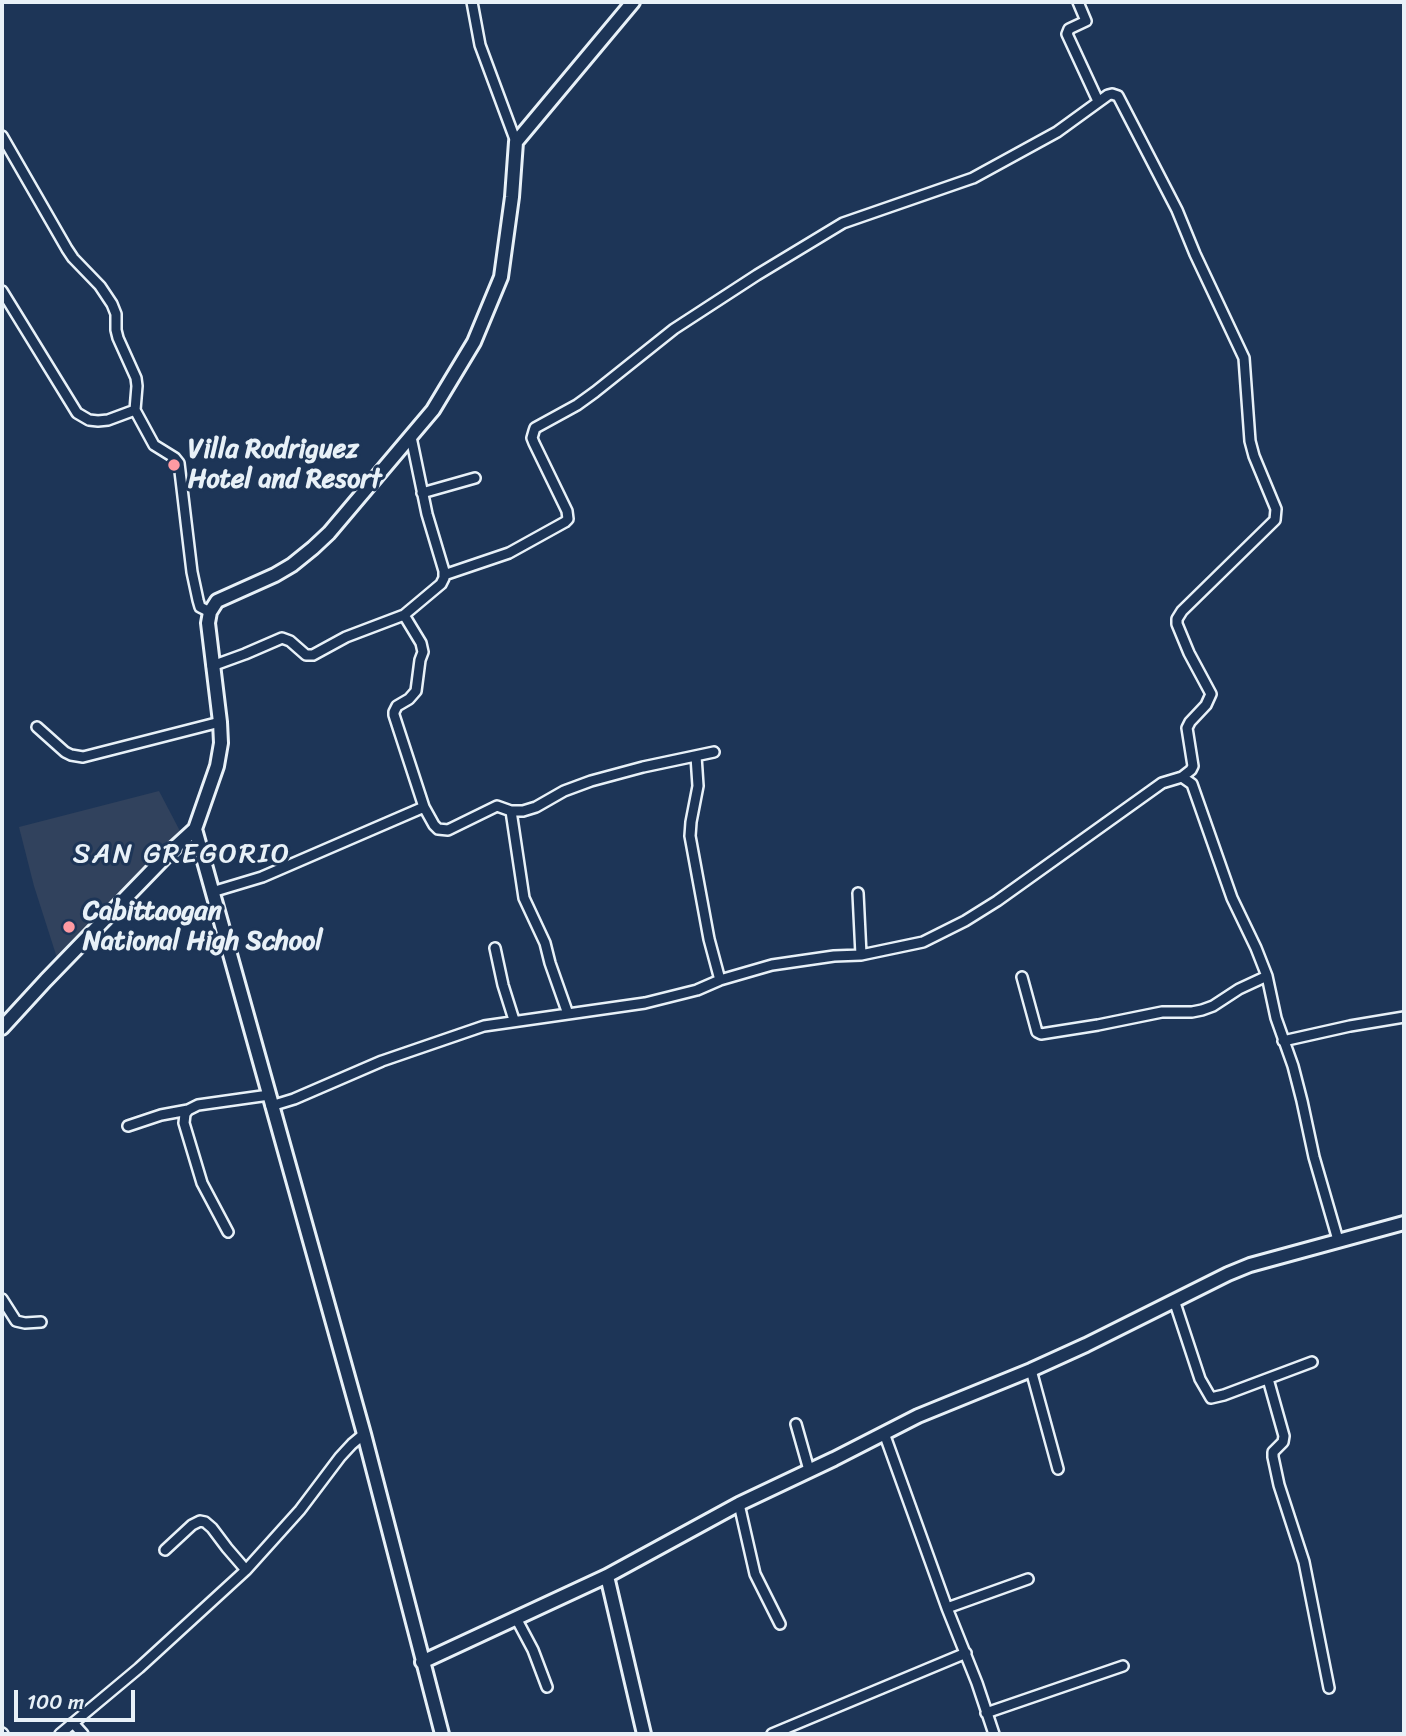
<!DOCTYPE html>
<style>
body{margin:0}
#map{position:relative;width:1406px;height:1736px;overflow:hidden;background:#1d3557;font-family:Sriracha,sans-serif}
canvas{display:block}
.frame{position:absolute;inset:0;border:4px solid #e8f1f8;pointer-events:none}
.scale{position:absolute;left:14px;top:1690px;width:121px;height:32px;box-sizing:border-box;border:4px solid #e8f1f8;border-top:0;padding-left:9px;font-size:21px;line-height:24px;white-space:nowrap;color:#e8f1f8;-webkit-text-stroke:5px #1d3557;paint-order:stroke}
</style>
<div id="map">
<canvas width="1406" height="1736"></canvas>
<div class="frame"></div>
<div class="scale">100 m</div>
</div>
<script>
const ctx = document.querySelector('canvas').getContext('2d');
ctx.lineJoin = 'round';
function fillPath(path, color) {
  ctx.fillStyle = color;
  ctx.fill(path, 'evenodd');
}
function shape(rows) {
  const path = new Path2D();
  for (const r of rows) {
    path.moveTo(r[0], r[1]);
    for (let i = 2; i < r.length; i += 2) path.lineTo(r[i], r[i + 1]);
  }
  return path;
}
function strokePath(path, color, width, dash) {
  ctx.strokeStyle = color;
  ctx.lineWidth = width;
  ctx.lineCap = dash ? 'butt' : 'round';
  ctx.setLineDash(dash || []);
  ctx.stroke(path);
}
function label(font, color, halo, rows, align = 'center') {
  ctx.font = font + ' Sriracha,sans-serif';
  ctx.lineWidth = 6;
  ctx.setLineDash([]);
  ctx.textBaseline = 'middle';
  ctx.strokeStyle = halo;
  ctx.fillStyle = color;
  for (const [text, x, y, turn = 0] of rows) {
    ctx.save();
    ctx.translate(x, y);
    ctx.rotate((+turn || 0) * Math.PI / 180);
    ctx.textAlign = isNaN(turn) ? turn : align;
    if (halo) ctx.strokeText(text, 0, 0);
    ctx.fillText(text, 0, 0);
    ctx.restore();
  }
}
const built = shape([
 [159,791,181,833,58,961,34,886,19,827]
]);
const street = shape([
 [472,2,480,45,516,142],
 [1078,2,1086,21,1069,29,1067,34,1098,101],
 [2,136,67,249,73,258,100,286,112,304,116,314,116,330,118,338,136,378,137,386,135,410],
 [2,291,77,413,89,420,98,421,108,420,135,410,154,445,175,458,179,463,192,572,198,600,200,607,210,612],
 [422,493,475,478],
 [444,575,509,553,565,522,568,519,567,511,534,443,532,438,534,431,535,428,577,405,595,392,674,329,757,275,843,223,973,178,1057,132,1108,95,1112,94,1118,96,1177,210,1195,254,1244,358,1250,441,1254,456,1276,509,1275,520,1182,611,1177,619,1177,624,1189,653,1211,694,1206,705,1190,722,1187,728,1193,766,1191,770,1182,777,1192,784,1232,898,1256,948,1267,976,1276,1018,1293,1066,1302,1101,1314,1157,1338,1240],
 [212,666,245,654,282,638,290,641,306,655,313,655,346,637,404,615,441,584,444,578,444,571,427,514,411,437],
 [37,727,65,752,71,755,83,757,220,722],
 [696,756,698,786,691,822,690,836,709,939,720,980],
 [424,807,434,825,438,829,448,830,497,806,511,811,523,811,536,807,564,791,591,781,643,767,714,752],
 [511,811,524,898,545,943,550,963,568,1014],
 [212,892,262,877,424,807,394,715,394,712,397,706,409,699,416,691,420,660,423,652,421,643,404,615],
 [858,893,861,955],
 [495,948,503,985,514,1020],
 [1022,977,1037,1032,1041,1034,1098,1025,1162,1012,1192,1012,1202,1010,1213,1006,1239,989,1267,976],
 [1283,1041,1350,1026,1404,1017],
 [271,1106,294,1099,382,1061,484,1026,645,1003,697,990,720,980,772,965,834,956,861,955,923,942,965,921,997,901,1162,783,1182,777],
 [128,1126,161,1115,188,1110],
 [228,1232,202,1183,184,1123,185,1114,188,1110,198,1105,269,1095],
 [2,1299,16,1321,25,1323,41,1322],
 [1174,1300,1200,1379,1211,1398,1224,1395,1312,1362],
 [1031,1370,1058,1469],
 [1268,1379,1284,1436,1283,1442,1273,1452,1273,1457,1279,1485,1304,1562,1329,1688],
 [796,1424,809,1470],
 [884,1433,947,1608,977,1683,994,1734],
 [739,1504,755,1574,780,1624],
 [165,1550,192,1525,200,1521,205,1522,212,1528,227,1548,246,1570],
 [947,1608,1028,1579],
 [516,1618,533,1650,547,1687],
 [986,1713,1123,1666],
 [73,1723,83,1734],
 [2,1733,3,1734],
 [60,1734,139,1668,246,1570,300,1510,340,1457,352,1444,364,1434],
 [772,1734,966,1653]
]);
const secondary = shape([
 [195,829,364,1434,442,1734],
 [2,1028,46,980,171,851,195,829,217,766,221,743,220,722,208,623,210,612,217,601,275,575,292,565,313,548,329,533,433,410,474,342,501,277,512,197,516,142,633,2],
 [607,1576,644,1734],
 [422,1662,607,1576,739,1504,834,1459,918,1416,1031,1370,1086,1345,1228,1274,1250,1265,1404,1223]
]);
const markers = [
 [174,465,7,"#ff9aa2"],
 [69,927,7,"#ff9aa2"]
];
const poiNames = [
 ["Villa Rodriguez",188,450],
 ["Hotel and Resort",188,480],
 ["Cabittaogan",83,912],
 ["National High School",83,942]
];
const neighbourhoodNames = [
 ["SAN GREGORIO",182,855]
];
fillPath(built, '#31425d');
strokePath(street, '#e8f1f8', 14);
strokePath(secondary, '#e8f1f8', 18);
strokePath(street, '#1d3557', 9);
strokePath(secondary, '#1d3557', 12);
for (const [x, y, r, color] of markers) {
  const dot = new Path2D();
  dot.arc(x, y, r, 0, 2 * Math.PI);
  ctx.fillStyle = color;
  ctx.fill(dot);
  strokePath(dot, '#1d3557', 2.5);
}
label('bold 26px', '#e8f1f8', '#1d3557', poiNames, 'left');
ctx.letterSpacing = '2px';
label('28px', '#e8f1f8', '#1d3557', neighbourhoodNames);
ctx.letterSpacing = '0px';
</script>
